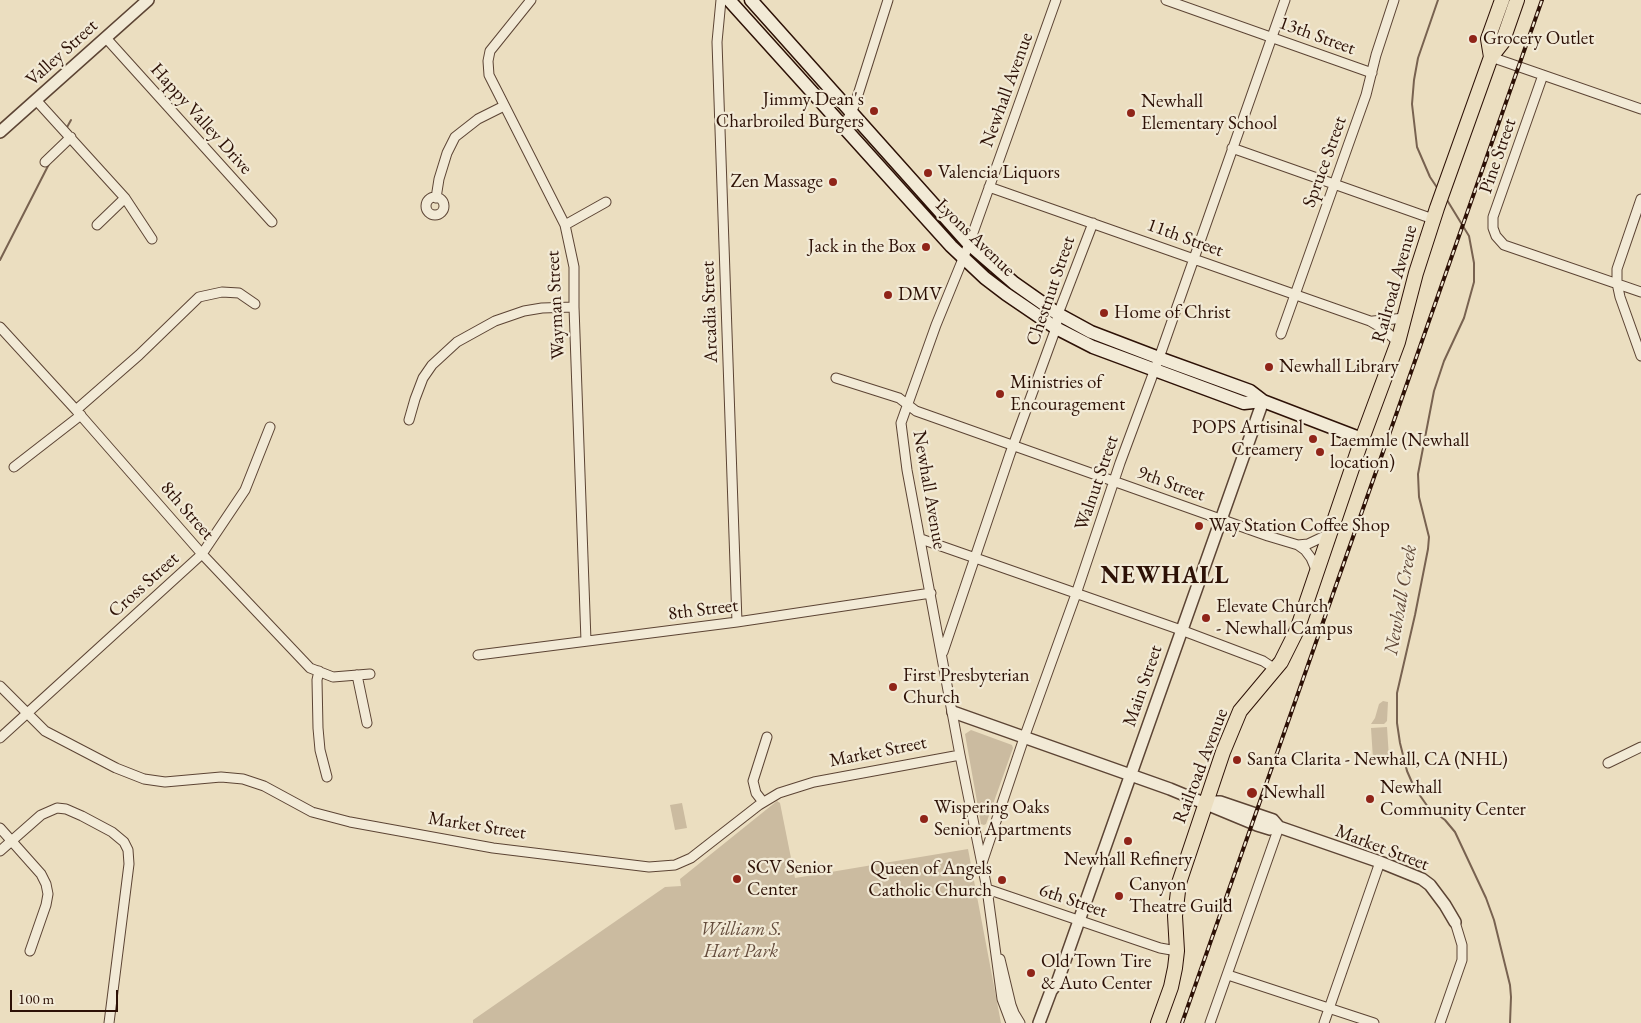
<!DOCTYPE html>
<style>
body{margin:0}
#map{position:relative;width:1641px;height:1023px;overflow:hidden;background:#ebdec0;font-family:"EB Garamond",serif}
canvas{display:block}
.scale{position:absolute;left:10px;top:990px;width:108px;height:22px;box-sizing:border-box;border:2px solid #2d1106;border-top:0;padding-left:6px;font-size:15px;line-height:18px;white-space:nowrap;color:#2d1106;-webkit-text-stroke:4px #f2ead6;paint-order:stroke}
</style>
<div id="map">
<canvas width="1641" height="1023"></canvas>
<div class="scale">100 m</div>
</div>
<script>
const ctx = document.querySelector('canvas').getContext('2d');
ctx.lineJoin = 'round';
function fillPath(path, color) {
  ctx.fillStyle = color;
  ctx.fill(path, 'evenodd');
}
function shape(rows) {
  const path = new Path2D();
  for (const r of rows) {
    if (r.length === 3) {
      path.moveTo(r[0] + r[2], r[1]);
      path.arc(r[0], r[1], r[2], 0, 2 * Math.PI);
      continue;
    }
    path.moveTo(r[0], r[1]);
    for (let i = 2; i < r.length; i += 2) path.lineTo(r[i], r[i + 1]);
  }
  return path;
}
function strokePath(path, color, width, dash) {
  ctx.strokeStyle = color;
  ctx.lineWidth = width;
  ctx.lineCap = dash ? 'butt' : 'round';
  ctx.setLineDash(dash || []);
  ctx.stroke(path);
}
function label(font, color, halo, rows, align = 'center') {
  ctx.font = font + ' "EB Garamond",serif';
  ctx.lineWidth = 4.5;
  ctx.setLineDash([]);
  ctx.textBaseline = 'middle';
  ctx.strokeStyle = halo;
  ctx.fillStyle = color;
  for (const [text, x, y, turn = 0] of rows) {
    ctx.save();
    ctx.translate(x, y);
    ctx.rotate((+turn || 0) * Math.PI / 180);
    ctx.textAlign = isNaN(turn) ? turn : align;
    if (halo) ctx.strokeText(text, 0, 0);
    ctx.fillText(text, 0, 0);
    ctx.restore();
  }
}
const green = shape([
 [1383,701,1388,702,1387,721,1384,724,1371,724,1375,718,1379,704],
 [1387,727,1389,758,1373,759,1371,728],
 [971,730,1012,745,1013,748,986,824,984,825,981,824,965,734],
 [777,801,780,803,795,878,968,849,1001,1023,473,1023,473,1020,665,887,681,886,680,879],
 [682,803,687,828,675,830,670,805]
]);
const stream = shape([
 [66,129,71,120],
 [1438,189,1430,177,1417,147,1412,104,1414,80,1418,58,1438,0],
 [1447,200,1469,236,1474,263,1474,282,1464,318,1444,361,1434,391,1418,474,1419,497,1429,537,1428,549,1415,615,1397,693,1397,723,1400,743,1407,771,1414,787,1428,807,1445,820,1455,832,1486,898,1494,920,1510,985,1511,997,1510,1023],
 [0,260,49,164]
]);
const minor = shape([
 [531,0,490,51,488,61,489,75,565,225,574,267,574,307,586,641],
 [721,0,717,42,737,622],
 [1166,0,1372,73],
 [106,38,272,222],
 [1491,57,1641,109],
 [1543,75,1493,217,1493,228,1496,236,1504,245,1641,292],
 [36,100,125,198,152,239],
 [844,127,855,104,888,0],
 [1232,148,1433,219],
 [45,162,71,137],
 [989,187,1370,321,1382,328,1398,342],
 [435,206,9],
 [436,198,439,179,447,153,455,137,478,119,504,106],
 [1641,199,1617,269,1617,283,1620,297,1641,356],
 [97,225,125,198],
 [565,225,606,202],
 [1373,321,1405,318],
 [0,327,76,410,202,554,310,668,333,677,370,674],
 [1281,334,1366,95,1376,55,1394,0],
 [836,378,899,398,916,411,1268,536,1298,545,1305,550,1311,558,1317,572],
 [76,410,139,355,199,297,222,292,239,293,255,304],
 [409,420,415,399,423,378,432,365,457,342,495,321,524,311,542,308,574,307],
 [14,467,81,415],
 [921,539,1181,630,1263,661,1275,669],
 [1298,545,1308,544,1329,534],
 [943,652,1010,454,1056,328,1058,314,1093,223],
 [478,655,737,622,931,593],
 [319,671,317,680,318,728,320,750,327,777],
 [357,675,367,723],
 [0,686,45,731,116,768,144,779,165,782,221,777,243,779,264,786,312,812,350,822,493,848,649,867,675,865,691,858,759,805,779,793,814,782,960,755],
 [0,738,202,554,245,490,270,427],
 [1608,763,1641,747],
 [763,802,756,793,753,781,767,737],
 [0,828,41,874,46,884,48,894,46,905,30,951],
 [0,851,41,815,57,808,66,809,82,816,112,832,124,842,128,850,129,864,109,1023],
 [982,863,1024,738,1076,594,1120,463,1159,358,1285,0],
 [987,889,1160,948,1177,951],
 [1000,959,1011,1005,1014,1013,1020,1023],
 [1228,975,1374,1023],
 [1011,1023,1002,999,987,889,960,755,907,470,901,423,936,325,969,244,1056,0],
 [1210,1023,1279,827],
 [1324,1023,1380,862],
 [1440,1023,1462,960,1462,945,1455,922]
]);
const tertiary = shape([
 [0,132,148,0],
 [953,712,1170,789,1257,825,1270,829,1279,827],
 [1214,802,1220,802,1273,820,1279,827,1380,862,1422,879,1430,885,1445,905,1455,922],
 [1039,1023,1051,991,1057,983,1075,932,1263,401]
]);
const secondary = shape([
 [729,0,951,246,985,278,1006,294,1056,328,1093,347,1244,403,1263,401],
 [751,0,969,244,1014,283,1058,314,1091,332,1159,358,1250,391,1263,401,1362,439]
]);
const primary = shape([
 [1491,57,1488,39,1502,0],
 [1158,1023,1171,987,1175,968,1177,951,1175,916,1179,883,1223,752,1240,711,1281,662,1297,630,1362,439,1398,342,1416,273,1437,208,1491,57,1502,43,1517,0]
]);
const rail = shape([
 [1182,1023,1542,0]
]);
const markers = [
 [1473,39,5,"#8f2418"],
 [874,111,5,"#8f2418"],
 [1131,113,5,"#8f2418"],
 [928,173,5,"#8f2418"],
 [833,182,5,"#8f2418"],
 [926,247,5,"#8f2418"],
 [888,295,5,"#8f2418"],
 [1104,313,5,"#8f2418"],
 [1269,367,5,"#8f2418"],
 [1000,394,5,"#8f2418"],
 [1313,439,5,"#8f2418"],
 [1320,452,5,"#8f2418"],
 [1199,526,5,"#8f2418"],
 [1206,618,5,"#8f2418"],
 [893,687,5,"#8f2418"],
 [1237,760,5,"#8f2418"],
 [1252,793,6,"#8f2418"],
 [1370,799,5,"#8f2418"],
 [924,819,5,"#8f2418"],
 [1128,841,5,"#8f2418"],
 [737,879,5,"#8f2418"],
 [1002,880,5,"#8f2418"],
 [1119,896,5,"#8f2418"],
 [1031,973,5,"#8f2418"]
];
const streetNames = [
 ["13th Street",1317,36,20],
 ["Valley Street",62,53,-42],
 ["Newhall Avenue",1007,90,-70],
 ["Happy Valley Drive",201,119,48],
 ["Pine Street",1498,156,-71],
 ["Spruce Street",1325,162,-70],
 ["Lyons Avenue",975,238,44],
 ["11th Street",1185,238,20],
 ["Railroad Avenue",1395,284,-74],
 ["Chestnut Street",1051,291,-71],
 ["Wayman Street",556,305,-93],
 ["Arcadia Street",710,312,-92],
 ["Walnut Street",1097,483,-71],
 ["9th Street",1171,484,20],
 ["Newhall Avenue",929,490,80],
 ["8th Street",187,511,49],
 ["Cross Street",144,585,-42],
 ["8th Street",703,610,-7],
 ["Main Street",1143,686,-71],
 ["Market Street",878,752,-11],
 ["Railroad Avenue",1201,766,-69],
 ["Market Street",477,826,9],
 ["Market Street",1382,848,21],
 ["6th Street",1073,901,19]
];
const poiNames = [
 ["Grocery Outlet",1483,39],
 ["Jimmy Dean's",864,100,"right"],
 ["Charbroiled Burgers",864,122,"right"],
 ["Newhall",1141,102],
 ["Elementary School",1141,124],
 ["Valencia Liquors",938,173],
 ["Zen Massage",823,182,"right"],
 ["Jack in the Box",916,247,"right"],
 ["DMV",898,295],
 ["Home of Christ",1114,313],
 ["Newhall Library",1279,367],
 ["Ministries of",1010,383],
 ["Encouragement",1010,405],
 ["POPS Artisinal",1303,428,"right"],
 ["Creamery",1303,450,"right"],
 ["Laemmle (Newhall",1330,441],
 ["location)",1330,463],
 ["Way Station Coffee Shop",1209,526],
 ["Elevate Church",1216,607],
 ["- Newhall Campus",1216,629],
 ["First Presbyterian",903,676],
 ["Church",903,698],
 ["Santa Clarita - Newhall, CA (NHL)",1247,760],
 ["Newhall",1380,788],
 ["Community Center",1380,810],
 ["Newhall",1263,793],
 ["Wispering Oaks",934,808],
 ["Senior Apartments",934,830],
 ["Newhall Refinery",1128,860,"center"],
 ["SCV Senior",747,868],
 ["Center",747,890],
 ["Queen of Angels",992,869,"right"],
 ["Catholic Church",992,891,"right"],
 ["Canyon",1129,885],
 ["Theatre Guild",1129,907],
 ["Old Town Tire",1041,962],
 ["& Auto Center",1041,984]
];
const parkNames = [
 ["William S.",741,930],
 ["Hart Park",741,952]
];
const waterNames = [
 ["Newhall Creek",1401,600,-80]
];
const districtNames = [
 ["NEWHALL",1165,576]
];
fillPath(green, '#cbbba0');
strokePath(stream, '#786250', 2);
strokePath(minor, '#5c4434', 11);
strokePath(tertiary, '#5c4434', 14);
strokePath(secondary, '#2d1106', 15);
strokePath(primary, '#2d1106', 16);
strokePath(minor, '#f2ead6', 9);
strokePath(tertiary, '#f2ead6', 11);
strokePath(secondary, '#f2ead6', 12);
strokePath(primary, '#ebdec0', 14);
strokePath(rail, '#2d1106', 4);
strokePath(rail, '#f2ead6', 2, [5.5]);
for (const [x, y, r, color] of markers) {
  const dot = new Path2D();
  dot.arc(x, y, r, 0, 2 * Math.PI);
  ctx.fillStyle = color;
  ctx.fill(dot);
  strokePath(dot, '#f2ead6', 2);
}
label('19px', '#2d1106', '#f2ead6', streetNames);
label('19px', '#2d1106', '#f2ead6', poiNames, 'left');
label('italic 19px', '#644c3c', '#f2ead6', parkNames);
label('italic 20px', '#5f4737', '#f2ead6', waterNames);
ctx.letterSpacing = '1px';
label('bold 24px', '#2d1106', '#f2ead6', districtNames);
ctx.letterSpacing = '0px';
</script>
